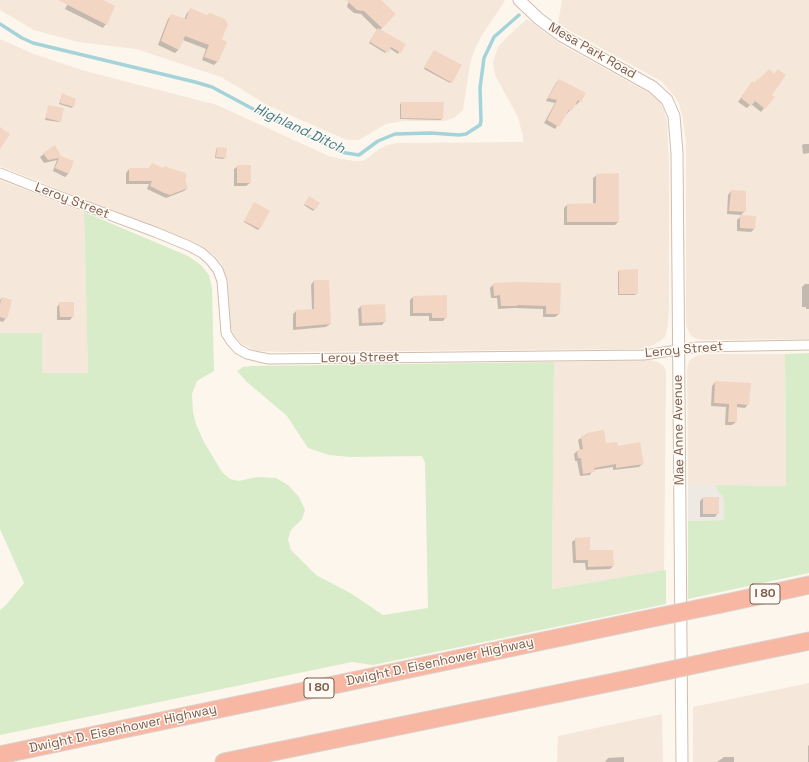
<!DOCTYPE html>
<style>
body{margin:0}
canvas{display:block;background:#fdf6ec}
</style>
<canvas width="809" height="762"></canvas>
<script>
const ctx = document.querySelector('canvas').getContext('2d');
ctx.lineJoin = 'round';
function fillPath(path, color) {
  ctx.fillStyle = color;
  ctx.fill(path, 'evenodd');
}
function shape(rows) {
  const path = new Path2D();
  for (const r of rows) {
    path.moveTo(r[0], r[1]);
    for (let i = 2; i < r.length; i += 2) path.lineTo(r[i], r[i + 1]);
  }
  return path;
}
function strokePath(path, color, width, dash) {
  ctx.strokeStyle = color;
  ctx.lineWidth = width;
  ctx.lineCap = dash ? 'butt' : 'round';
  ctx.setLineDash(dash || []);
  ctx.stroke(path);
}
function label(font, color, halo, rows, align = 'center') {
  ctx.font = font + ' "Space Grotesk",sans-serif';
  ctx.lineWidth = 3;
  ctx.setLineDash([]);
  ctx.textBaseline = 'middle';
  ctx.strokeStyle = halo;
  ctx.fillStyle = color;
  for (const [text, x, y, turn = 0] of rows) {
    ctx.save();
    ctx.translate(x, y);
    ctx.rotate((+turn || 0) * Math.PI / 180);
    ctx.textAlign = isNaN(turn) ? turn : align;
    if (halo) ctx.strokeText(text, 0, 0);
    ctx.fillText(text, 0, 0);
    ctx.restore();
  }
}
const residential = shape([
 [0,0,504,0,505,1,482,35,474,51,470,64,463,110,454,118,444,121,404,121,386,124,359,140,347,140,269,106,221,77,136,49,78,42,34,30,0,10],
 [562,0,809,0,809,339,705,340,697,339,691,336,687,328,686,321,686,144,683,119,679,104,675,97,661,81,572,32,558,23],
 [527,19,562,45,651,94,659,100,664,110,667,122,669,162,669,307,668,325,665,337,659,342,651,346,640,349,508,350,281,352,257,351,244,345,237,340,232,331,230,325,228,282,221,263,214,255,194,242,156,227,67,193,0,166,0,39,34,54,85,71,217,105,331,157,354,161,362,161,369,157,379,149,388,145,396,143,523,142,523,137,518,117,495,75,493,62,498,47,507,37],
 [0,180,84,212,88,373,42,373,41,333,0,333],
 [706,354,785,354,786,486,688,485,687,367,690,360,696,356],
 [650,360,658,362,664,366,666,372,664,571,552,589,554,362],
 [809,683,809,762,693,762,693,707],
 [662,714,663,762,557,762,558,736]
]);
const industrial = shape([
 [688,485,716,485,717,491,720,493,724,499,724,520,688,521]
]);
const green = shape([
 [84,212,188,256,201,265,209,275,212,288,214,371,197,381,192,394,193,412,196,424,204,442,222,472,230,479,239,481,257,477,276,478,288,485,299,497,305,510,302,519,291,530,288,539,291,550,316,575,352,594,383,615,428,608,425,462,422,456,350,457,329,455,308,448,287,416,247,382,237,371,243,367,252,366,554,362,552,589,666,570,666,604,373,665,352,662,0,735,0,610,6,605,24,583,0,529,0,333,42,333,42,373,88,373],
 [809,353,809,573,688,599,688,521,724,520,724,499,720,493,717,491,716,485,786,486,785,354]
]);
const shadow = shape([
 [70,0,102,0,106,24,103,28,65,9],
 [349,0,380,0,395,14,380,30,404,45,398,54,389,48,385,53,369,43,377,30,361,14,354,13,347,7],
 [190,10,221,40,217,62,214,65,202,60,206,49,183,40,178,50,175,53,158,45,168,19,172,15,184,20,187,13],
 [433,53,451,82,450,83,424,69],
 [559,80,584,94,580,101,576,105,575,104,567,114,566,113,555,129,544,123,555,103,546,101,556,83],
 [752,82,773,97,761,112,751,104,747,108,738,102],
 [62,95,73,106,72,108,59,104],
 [401,103,442,118,441,120,400,119,400,104],
 [49,106,60,121,59,122,45,120],
 [804,144,809,144,809,153,803,154,802,145],
 [54,146,60,157,73,162,68,174,65,177,53,171,57,160,44,163,40,157],
 [217,148,225,158,223,159,215,158,216,150],
 [152,165,184,180,187,188,184,191,166,198,147,189,149,184,126,184,126,173,129,169,148,169],
 [238,166,250,183,246,186,234,186,234,169],
 [597,175,618,222,615,225,564,225,564,208,567,205,593,204,593,178],
 [731,191,745,211,741,215,727,214,728,195],
 [308,199,318,203,313,211,304,205],
 [253,205,260,228,258,230,244,222],
 [741,216,754,229,751,232,737,231,737,220],
 [619,270,637,293,635,295,618,295,618,272],
 [314,281,330,324,326,327,293,330,293,314,296,311,312,310,311,285],
 [517,283,559,314,555,317,543,317,543,309,514,308,498,309,497,298,491,298,490,288,494,284],
 [805,284,809,284,809,309,806,309,806,307,802,307,802,287],
 [413,297,446,317,443,321,429,321,429,316,410,316,410,300],
 [2,298,6,318,3,322,0,321,0,300],
 [60,303,73,316,70,320,57,320,57,307],
 [361,306,385,321,382,325,359,326,358,309],
 [715,382,748,404,745,408,736,407,736,422,732,425,725,425,726,407,711,406,712,386],
 [587,434,606,444,617,447,643,463,639,467,613,470,613,467,593,470,590,475,580,476,577,461,575,461,574,454,577,451,580,450,578,440],
 [703,498,718,513,715,517,700,517,700,501],
 [576,539,590,551,613,566,610,569,586,570,585,563,573,563,572,542],
 [809,745,809,762,808,762,808,746],
 [624,757,624,762,605,762,608,758],
 [724,757,734,757,734,762,717,762]
]);
const stream = shape([
 [0,24,22,38,33,43,195,82,212,87,268,117,338,150,346,153,359,155,378,141,395,134,431,133,459,135,466,134,480,125,481,121,480,88,484,58,494,37,519,15]
]);
const building = shape([
 [58,0,103,0,115,6,107,25],
 [346,0,381,0,396,14,382,28,364,11,357,10],
 [190,8,207,15,210,13,225,19,228,24,222,39,227,42,218,62,204,57,209,45,185,36,179,50,161,41,171,14,186,19],
 [378,28,406,44,401,53,391,47,388,53,370,42],
 [434,50,462,65,452,83,424,67],
 [769,69,774,74,778,69,786,75,772,95,775,97,765,109,755,101,751,106,741,98,752,81,754,83,758,78,759,79],
 [559,79,586,93,581,102,578,100,572,111,569,110,559,127,547,120,557,100,548,98],
 [62,93,76,99,74,107,60,103],
 [401,102,444,102,443,119,401,118],
 [48,105,64,108,61,122,46,118],
 [0,127,10,134,0,149],
 [55,145,61,156,74,161,69,174,55,168,59,158,48,160,43,153],
 [217,147,227,148,226,158,216,157],
 [152,163,163,168,164,166,185,173,187,176,185,180,188,188,170,195,164,193,150,186,152,181,129,181,129,168,149,168],
 [237,165,251,165,251,183,237,183],
 [619,173,619,222,567,222,567,204,596,203,596,174],
 [731,190,746,191,746,212,729,211],
 [309,196,320,203,315,210,304,204],
 [254,202,270,211,260,229,244,221],
 [740,215,756,216,755,229,740,228],
 [638,269,638,294,619,294,619,270],
 [314,280,329,280,331,324,296,327,296,310,314,309],
 [517,282,561,283,560,314,546,314,546,306,517,305,517,306,501,306,500,295,494,296,493,283],
 [447,295,447,318,432,318,432,313,413,313,413,296],
 [2,297,12,300,7,319,0,317,0,304],
 [59,302,74,302,74,317,60,317],
 [385,304,386,322,362,323,361,305],
 [715,381,751,383,749,405,737,404,737,422,728,422,729,404,714,403],
 [604,430,606,443,617,442,618,446,640,442,644,464,616,468,616,464,594,468,595,472,583,474,581,458,578,458,577,450,583,449,581,436,587,435,587,433],
 [703,497,719,497,719,514,703,514],
 [590,537,590,550,613,550,614,566,588,567,588,560,576,560,575,538]
]);
const minor = shape([
 [0,173,48,192,155,232,189,246,202,253,211,261,218,270,222,281,226,333,231,341,238,349,247,354,259,357,269,359,644,355,698,347,809,345]
]);
const tertiary = shape([
 [519,0,539,19,562,36,653,87,667,100,674,116,677,153,682,762]
]);
const motorway = shape([
 [721,604,809,585],
 [722,659,809,641],
 [0,755,638,621],
 [224,762,638,677]
]);
const motorwayBridge = shape([
 [638,621,721,604],
 [638,677,722,659]
]);
const shields = [
 [765,594,30],
 [319,688,30]
];
const shieldNames = [
 ["I 80",765,594],
 ["I 80",319,688]
];
const streetNames = [
 ["Mesa Park Road",592,51,30],
 ["Leroy Street",72,201,21],
 ["Leroy Street",684,350,-5],
 ["Leroy Street",360,358,-1],
 ["Mae Anne Avenue",679,430,-91],
 ["Dwight D. Eisenhower Highway",440,662,-12],
 ["Dwight D. Eisenhower Highway",123,729,-12]
];
const waterNames = [
 ["Highland Ditch",299,129,25]
];
fillPath(residential, '#f5e8da');
fillPath(industrial, '#efe9e4');
fillPath(green, '#d8ecc9');
fillPath(shadow, '#0003');
strokePath(stream, '#a5d3da', 3.5);
fillPath(building, '#f3d5c3');
strokePath(minor, '#d1beb0', 11);
strokePath(tertiary, '#d1beb0', 13);
strokePath(motorway, '#dad1cd', 19);
strokePath(minor, '#fff', 9);
strokePath(tertiary, '#fff', 11);
strokePath(motorway, '#f7b7a3', 17);
strokePath(motorwayBridge, '#dad1cd', 19, []);
strokePath(motorwayBridge, '#f7b7a3', 17);
for (const [x, y, w] of shields) {
  const box = new Path2D();
  box.roundRect(x - w / 2, y - 10, w, 20, 3);
  ctx.fillStyle = '#fffaf3';
  ctx.fill(box);
  strokePath(box, '#7a5c4d', 1);
}
label('bold 12px', '#7a5c4d', null, shieldNames);
label('13px', '#7a5c4d', '#fffaf3', streetNames);
label('italic 14px', '#437c86', '#fffaf3', waterNames);
</script>
